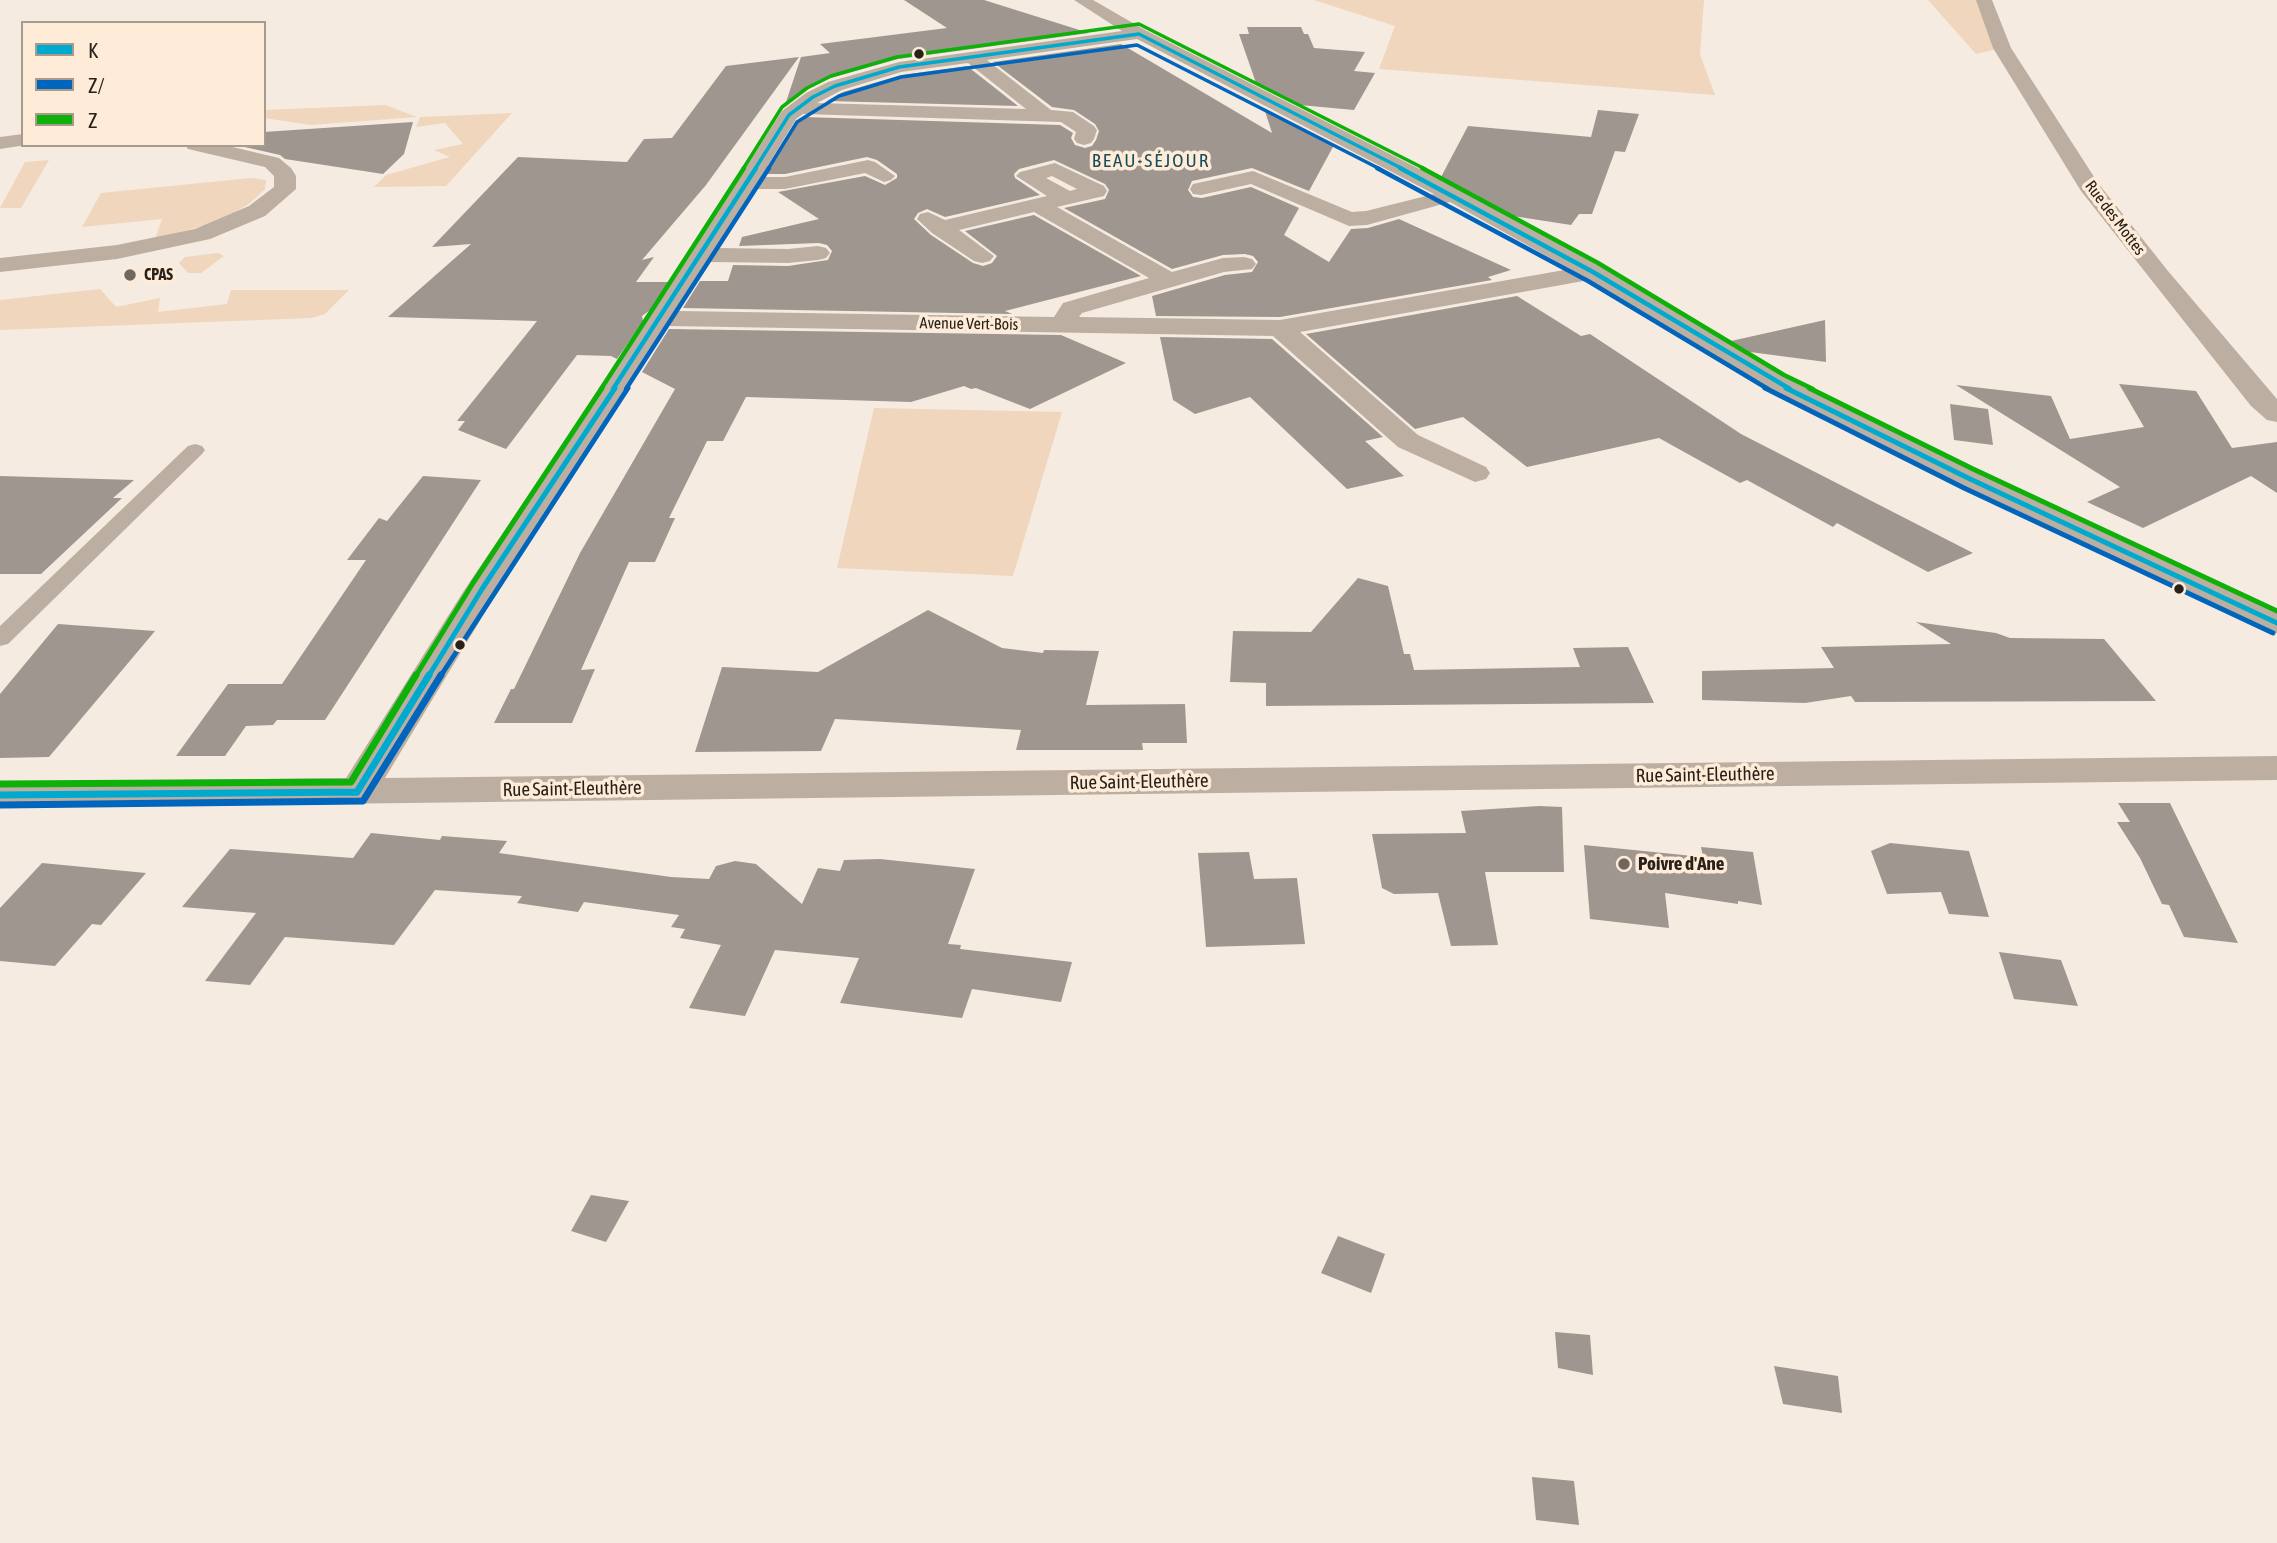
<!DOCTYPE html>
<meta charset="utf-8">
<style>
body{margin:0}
#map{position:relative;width:2277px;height:1543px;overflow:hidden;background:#f6ebe0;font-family:"Asap Condensed",sans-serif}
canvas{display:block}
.legend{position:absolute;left:21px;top:21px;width:245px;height:126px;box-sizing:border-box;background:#feebd8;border:2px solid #a89a8c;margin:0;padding:9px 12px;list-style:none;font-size:21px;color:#28211a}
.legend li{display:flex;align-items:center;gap:14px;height:35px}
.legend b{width:35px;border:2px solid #a89a8c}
</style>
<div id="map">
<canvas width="2277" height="1543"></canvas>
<ul class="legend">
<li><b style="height:9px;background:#00a9ce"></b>K</li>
<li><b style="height:9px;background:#0065bd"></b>Z/</li>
<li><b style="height:9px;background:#0eb109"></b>Z</li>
</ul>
</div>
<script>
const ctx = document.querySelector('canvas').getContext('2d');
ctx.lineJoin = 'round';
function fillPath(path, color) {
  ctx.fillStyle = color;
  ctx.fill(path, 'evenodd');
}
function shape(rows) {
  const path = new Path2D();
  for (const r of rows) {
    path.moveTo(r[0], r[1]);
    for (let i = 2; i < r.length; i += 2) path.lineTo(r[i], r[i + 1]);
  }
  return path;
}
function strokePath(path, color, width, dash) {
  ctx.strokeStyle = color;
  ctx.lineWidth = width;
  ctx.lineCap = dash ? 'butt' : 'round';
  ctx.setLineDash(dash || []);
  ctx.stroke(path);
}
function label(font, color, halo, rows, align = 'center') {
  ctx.font = font + ' "Asap Condensed",sans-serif';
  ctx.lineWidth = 7;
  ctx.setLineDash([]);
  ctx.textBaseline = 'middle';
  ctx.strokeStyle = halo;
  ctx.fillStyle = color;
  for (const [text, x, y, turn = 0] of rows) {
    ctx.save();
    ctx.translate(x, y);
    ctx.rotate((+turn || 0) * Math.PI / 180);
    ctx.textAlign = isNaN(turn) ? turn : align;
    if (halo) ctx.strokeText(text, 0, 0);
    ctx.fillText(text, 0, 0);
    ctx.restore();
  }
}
const green = shape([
 [1314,0,1704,0,1700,54,1715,95,1379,69,1395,26],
 [1928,0,1982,0,2002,48,1976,54],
 [385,105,417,117,311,125,264,118,264,110],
 [512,113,446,186,374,187,386,175,450,157,434,150,463,144,445,123,416,127,420,117],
 [49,160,21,208,0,208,25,162],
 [251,178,266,180,265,189,250,203,221,221,155,239,162,219,82,227,101,193],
 [218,253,224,256,201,273,188,273,179,263,185,257],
 [100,289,116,307,160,298,158,312,227,304,231,290,349,290,325,314,311,318,0,330,0,300],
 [874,408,1062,412,1013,576,837,568]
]);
const building = shape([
 [904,0,984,0,1089,33,898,59,827,79,804,91,785,105,801,57,830,53,820,44,947,28],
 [1247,27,1301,27,1304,34,1308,34,1314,48,1365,52,1354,71,1375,73,1354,110,1300,105,1256,83,1239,34,1249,34],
 [1121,44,1272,133,1264,108,1334,145,1309,191,1252,168,1192,181,1188,190,1193,197,1202,198,1251,187,1299,208,1284,235,1329,262,1351,229,1368,228,1399,219,1511,270,1488,277,1492,280,1280,317,1156,316,1152,296,1225,275,1252,272,1258,262,1253,256,1245,254,1223,255,1172,269,1064,208,1105,199,1109,190,1105,184,1054,160,1019,169,1014,174,1015,178,1040,195,945,217,927,209,918,213,914,219,931,235,973,263,983,266,992,263,997,256,965,231,1034,215,1141,276,1005,311,1012,314,683,308,700,281,728,281,733,265,788,266,828,260,832,251,827,245,819,243,739,246,742,237,819,219,778,192,865,176,885,185,897,178,897,174,877,160,867,157,785,174,766,174,798,121,804,117,1060,125,1073,133,1071,138,1075,145,1085,148,1092,146,1096,140,1099,131,1095,124,1074,110,1052,107,993,62],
 [799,57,706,185,642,260,654,257,636,282,669,282,650,310,642,316,643,321,617,359,611,356,577,355,506,449,458,430,465,421,457,421,537,321,388,317,471,244,432,247,518,157,627,162,644,139,672,138,726,66],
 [967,66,1018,106,827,101,843,92,902,75],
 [1598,110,1639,114,1625,152,1615,151,1592,214,1579,214,1571,225,1513,216,1441,177,1468,126,1591,137],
 [413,122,404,154,383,174,285,159,280,155,236,145,264,145,264,132],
 [1517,296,1581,336,1590,334,1741,434,1973,553,1928,572,1837,523,1833,527,1747,480,1740,483,1659,438,1527,467,1463,417,1415,429,1306,334],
 [1825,320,1826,362,1750,352,1731,341],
 [669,329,1061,335,1126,363,1030,409,976,388,971,389,964,386,911,402,746,397,723,441,707,441,669,518,675,518,655,562,629,562,581,670,595,669,572,723,494,723,511,689,514,689,580,553,675,389,642,372],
 [1160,337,1272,339,1383,437,1365,441,1404,476,1347,489,1250,397,1195,414,1173,400],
 [2119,384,2196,391,2232,448,2277,442,2277,493,2251,476,2143,528,2087,502,2120,487,1956,385,2051,396,2070,439,2144,427],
 [1950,404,1988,409,1993,445,1954,440],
 [0,476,134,480,113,498,122,498,41,574,0,574],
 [423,476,481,480,325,720,277,720,273,725,246,726,225,756,176,756,228,684,282,684,366,560,347,560,379,518,387,521],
 [1358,578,1388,586,1404,654,1410,654,1414,670,1580,667,1573,648,1628,647,1654,703,1266,706,1266,683,1230,682,1233,631,1311,632],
 [928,610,1002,648,1043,653,1044,650,1099,651,1086,705,1185,704,1187,743,1142,743,1143,750,1016,750,1021,730,835,719,821,751,695,752,722,667,818,672],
 [1916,622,1996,633,2010,638,2104,639,2156,701,1855,702,1851,696,1805,703,1702,700,1702,671,1834,668,1821,647,1951,644],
 [58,624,155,631,49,757,0,758,0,694],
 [2118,803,2170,803,2238,943,2184,937,2169,905,2162,904,2140,858,2117,822,2130,822],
 [1539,806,1562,807,1564,872,1485,872,1498,945,1451,946,1438,893,1394,894,1382,888,1372,834,1466,833,1461,811],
 [371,833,440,840,442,836,507,841,499,853,671,877,709,879,716,866,735,861,756,864,802,904,818,868,840,871,844,860,880,859,975,869,948,944,961,945,960,949,1072,962,1061,1002,972,989,962,1018,840,1003,859,958,775,950,745,1016,689,1008,721,945,680,938,685,929,671,927,679,915,584,902,578,912,517,903,522,896,435,890,394,945,285,937,250,985,205,981,256,913,182,907,230,849,353,858],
 [1890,843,1969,851,1989,917,1949,914,1941,892,1887,894,1871,851],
 [1584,845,1703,857,1701,847,1753,852,1762,905,1738,901,1738,904,1665,893,1669,928,1590,919],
 [1249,852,1254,879,1297,878,1305,944,1206,947,1198,853],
 [42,863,146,873,101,925,92,924,55,966,0,961,0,908],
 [1999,952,2061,960,2078,1006,2014,999],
 [591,1195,629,1201,606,1242,571,1231],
 [1338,1236,1385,1254,1371,1293,1321,1273],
 [1555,1332,1590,1335,1593,1375,1558,1368],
 [1774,1366,1838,1376,1842,1413,1783,1404],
 [1532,1477,1574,1481,1579,1525,1536,1520]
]);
const lane = shape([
 [195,444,202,446,205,450,202,454,8,644,0,646,0,626,188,446,195,444]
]);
const street = shape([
 [1074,0,1093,0,1145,30,1461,190,1601,267,1789,378,1979,472,2277,610,2277,633,2265,630,1957,484,1769,390,1589,280,1300,332,1418,435,1486,467,1490,473,1486,479,1475,482,1398,447,1273,336,668,326,499,589,385,778,2277,756,2277,780,0,808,0,782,346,778,465,589,646,321,644,318,652,312,690,255,782,111,806,93,828,82,899,62,1122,31,1074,0],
 [1137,39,1434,194,1366,211,1352,212,1253,171,1193,184,1190,189,1193,194,1201,195,1251,184,1349,226,1367,225,1450,202,1570,269,1280,320,1079,317,1082,313,1224,272,1252,269,1256,264,1252,259,1244,257,1223,258,1172,272,1057,207,1104,196,1107,191,1104,186,1055,163,1020,172,1016,176,1047,196,945,220,928,212,920,214,917,219,932,233,974,261,982,263,990,261,994,256,959,230,1034,212,1149,278,1063,303,1054,317,678,311,709,262,788,263,818,260,826,258,830,253,826,248,818,246,788,249,718,248,754,189,785,189,865,173,884,182,891,180,895,176,875,162,868,160,785,177,761,177,796,119,803,114,1061,122,1076,132,1074,139,1077,143,1084,145,1091,143,1094,139,1097,130,1094,126,1073,112,1051,110,987,60,1137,39],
 [968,63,1026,109,817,103,842,90,901,72,968,63],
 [1052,176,1077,189,1070,191,1046,178,1052,176],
 [1976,0,1992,0,2011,48,2098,183,2168,271,2277,399,2277,422,2267,420,2251,406,2081,191,1993,48,1976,0],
 [23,134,23,145,26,145,0,149,0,137,23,134],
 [185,145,224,145,279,158,291,168,296,176,296,189,265,216,210,239,117,259,0,272,0,258,117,245,195,229,249,206,274,187,274,176,265,167,188,149,185,145]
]);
const bus1Far3 = shape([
 [1139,34,1403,169],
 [755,169,789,115,813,97,835,86,899,67,1139,34]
]);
const bus1Far2 = shape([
 [1400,168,1593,272,1790,389],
 [613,389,756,168]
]);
const bus1Far1 = shape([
 [1786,388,1968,478,2277,623],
 [428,677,482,589,615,388]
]);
const bus1 = shape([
 [357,792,429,675],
 [0,795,357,792]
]);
const bus2Far3 = shape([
 [768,169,797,122,839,96,901,77,1137,45,1380,169]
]);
const bus2Far2 = shape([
 [1377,168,1588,281,1768,389],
 [626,389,769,168]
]);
const bus2Far1 = shape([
 [1765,388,1964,488,2273,633],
 [440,677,628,388]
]);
const bus2 = shape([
 [0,805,363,801,441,675]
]);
const bus3Far3 = shape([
 [743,169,782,107,807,88,831,76,897,57,1139,24,1425,169]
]);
const bus3Far2 = shape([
 [1422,168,1598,263,1784,375,1813,389],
 [601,389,744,168]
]);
const bus3Far1 = shape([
 [1809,388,1973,469,2277,611],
 [415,677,473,583,602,388]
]);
const bus3 = shape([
 [0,784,351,782,416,675]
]);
const markers = [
 [919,54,6,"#28211a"],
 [130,275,7,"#70685f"],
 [2179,589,6,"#28211a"],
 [460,645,6,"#28211a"],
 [1624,864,7,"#70685f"]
];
const farStreetnames = [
 ["Rue des Mottes",2115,218,53],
 ["Avenue Vert-Bois",969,324,1]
];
const farPoinames = [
 ["CPAS",144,275]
];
const farQuarternames = [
 ["BEAU-SÉJOUR",1151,161]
];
const streetNames = [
 ["Rue Saint-Eleuthère",1705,775,-1],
 ["Rue Saint-Eleuthère",1139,782,-1],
 ["Rue Saint-Eleuthère",572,789,-1]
];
const poiNames = [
 ["Poivre d'Ane",1638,864]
];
fillPath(green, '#efd6bc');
fillPath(building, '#9f968f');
fillPath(lane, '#bcafa2');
fillPath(street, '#bcafa2');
strokePath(bus1Far3, '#00a9ce', 3.5);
strokePath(bus1Far2, '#00a9ce', 4.5);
strokePath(bus1Far1, '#00a9ce', 5);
strokePath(bus1, '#00a9ce', 7);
strokePath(bus2Far3, '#0065bd', 3.5);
strokePath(bus2Far2, '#0065bd', 4.5);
strokePath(bus2Far1, '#0065bd', 5);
strokePath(bus2, '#0065bd', 7);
strokePath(bus3Far3, '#0eb109', 3.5);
strokePath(bus3Far2, '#0eb109', 4.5);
strokePath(bus3Far1, '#0eb109', 5);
strokePath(bus3, '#0eb109', 7);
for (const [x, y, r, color] of markers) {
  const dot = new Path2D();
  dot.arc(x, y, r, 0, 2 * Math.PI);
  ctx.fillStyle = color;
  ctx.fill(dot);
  strokePath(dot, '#feebd8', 2.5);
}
label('16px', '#28211a', '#feebd8', farStreetnames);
label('bold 16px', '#28211a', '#feebd8', farPoinames, 'left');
ctx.letterSpacing = '2px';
label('19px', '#184d5c', '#feebd8', farQuarternames);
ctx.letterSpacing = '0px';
label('19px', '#28211a', '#feebd8', streetNames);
label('bold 19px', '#28211a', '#feebd8', poiNames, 'left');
</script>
